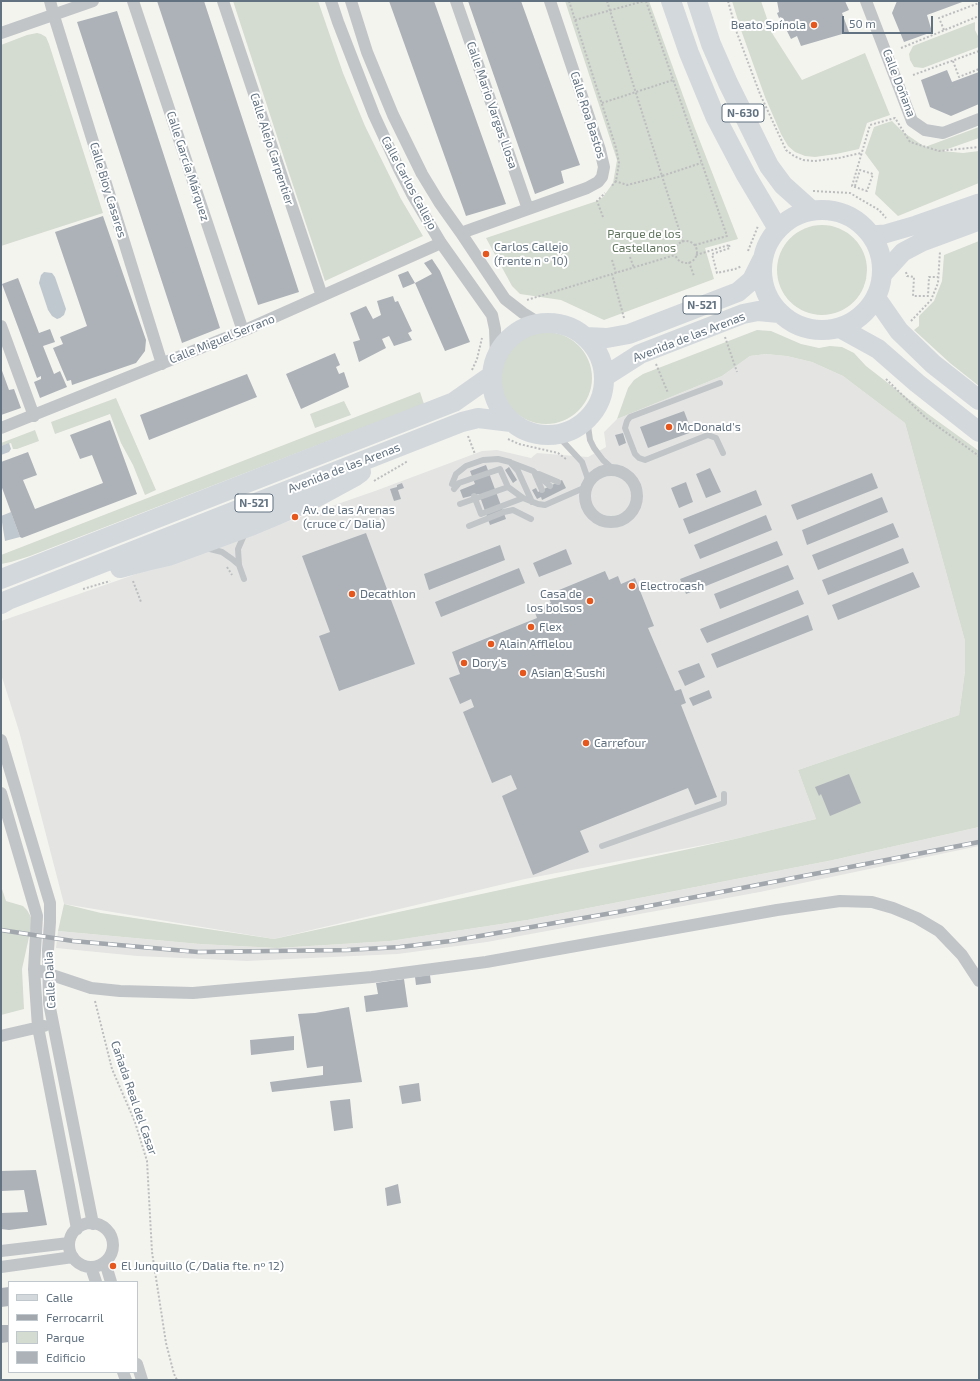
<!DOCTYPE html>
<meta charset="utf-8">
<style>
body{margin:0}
#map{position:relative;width:980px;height:1381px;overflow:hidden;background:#f4f4ef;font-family:"Exo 2",sans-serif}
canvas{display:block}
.frame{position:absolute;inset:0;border:2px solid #627281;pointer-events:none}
.legend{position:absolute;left:8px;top:1281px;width:130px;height:92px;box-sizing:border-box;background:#fff;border:1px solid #c0c7cd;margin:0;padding:5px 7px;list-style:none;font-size:12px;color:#627281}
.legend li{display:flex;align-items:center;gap:8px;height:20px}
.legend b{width:20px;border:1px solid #c0c7cd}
.scale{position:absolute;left:842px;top:16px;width:91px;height:18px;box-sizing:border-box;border:2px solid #627281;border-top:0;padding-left:5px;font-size:12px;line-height:14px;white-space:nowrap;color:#627281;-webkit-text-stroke:3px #fff;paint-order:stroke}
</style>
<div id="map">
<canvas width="980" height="1381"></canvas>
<div class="frame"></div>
<ul class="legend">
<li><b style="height:5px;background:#d3d8dc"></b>Calle</li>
<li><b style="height:5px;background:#a1a7ad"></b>Ferrocarril</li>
<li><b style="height:11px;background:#d4dbd0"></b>Parque</li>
<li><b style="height:11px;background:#acb2b8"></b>Edificio</li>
</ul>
<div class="scale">50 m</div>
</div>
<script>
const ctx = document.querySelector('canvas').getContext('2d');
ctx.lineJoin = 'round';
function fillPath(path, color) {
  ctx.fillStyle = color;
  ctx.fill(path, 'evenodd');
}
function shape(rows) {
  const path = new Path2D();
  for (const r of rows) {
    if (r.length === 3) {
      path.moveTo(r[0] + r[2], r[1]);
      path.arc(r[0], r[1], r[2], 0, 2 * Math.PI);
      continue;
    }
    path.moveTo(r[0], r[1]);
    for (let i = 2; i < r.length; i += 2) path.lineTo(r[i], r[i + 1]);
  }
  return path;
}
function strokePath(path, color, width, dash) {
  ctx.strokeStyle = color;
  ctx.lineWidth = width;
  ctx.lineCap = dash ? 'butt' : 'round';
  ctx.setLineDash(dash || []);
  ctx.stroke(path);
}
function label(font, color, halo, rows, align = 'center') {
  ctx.font = font + ' "Exo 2",sans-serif';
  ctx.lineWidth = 4;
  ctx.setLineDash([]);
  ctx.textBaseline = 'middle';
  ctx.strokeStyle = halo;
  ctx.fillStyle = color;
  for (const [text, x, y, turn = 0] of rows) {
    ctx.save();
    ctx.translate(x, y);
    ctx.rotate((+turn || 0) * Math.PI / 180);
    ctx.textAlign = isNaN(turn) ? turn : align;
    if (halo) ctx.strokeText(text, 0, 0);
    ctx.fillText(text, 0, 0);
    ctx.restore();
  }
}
const built = shape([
 [766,354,787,356,812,362,843,376,905,423,965,641,965,671,959,715,798,770,816,819,735,839,525,879,274,939,64,904,19,731,1,674,1,621,375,491,482,451,497,450,531,458,537,453,588,457,606,447,604,432,617,419,722,376,750,356],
 [979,827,979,846,760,892,487,942,398,954,247,961,137,956,56,948,58,931,200,944,277,948,390,941,527,920,833,860]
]);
const green = shape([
 [233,1,318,1,343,73,365,126,401,199,423,236,325,281,288,170],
 [565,1,649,1,694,126,738,239,705,248,714,279,604,320,561,300,520,294,512,286,486,238,597,201,603,197,613,183,617,160],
 [732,1,761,1,772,33,802,80,865,53,890,115,867,123,859,149,836,154,815,157,805,156,795,152,788,146,781,134,765,97,741,30],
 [975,22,975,30,979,38,979,47,923,68,914,67,910,60,909,54,913,46],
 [37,33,41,34,46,37,49,44,103,213,1,246,1,45,27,35],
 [892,121,903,132,925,147,979,127,979,138,942,151,963,153,979,151,979,183,898,216,875,194,879,172,865,153,874,127],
 [822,270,45],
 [979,241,979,386,950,363,914,330,919,326,919,316,934,301,942,281,944,255],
 [757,330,771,331,801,344,819,348,830,346,842,347,854,353,866,366,928,414,979,451,979,827,833,860,527,920,390,941,277,948,200,944,58,931,64,904,101,913,274,939,735,839,816,819,798,770,959,715,965,671,965,641,905,423,843,376,812,362,787,356,766,354,750,356,722,376,617,419,628,388,634,380,643,374],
 [546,378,46],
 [420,392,424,404,30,556,11,562,1,564,1,555],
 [116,398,156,490,145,495,133,465,121,443,110,414,55,434,51,422],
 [344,401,351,415,315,428,310,414],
 [35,430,39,441,17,449,13,449,11,443,1,446,1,443],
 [1,886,6,901,23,906,27,910,31,917,31,928,22,969,24,1009,1,1015]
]);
const water = shape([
 [44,272,52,273,55,277,66,309,64,315,60,318,57,319,52,316,48,310,39,283,41,275],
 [9,443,11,449,9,452,1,455,1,446],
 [11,512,20,537,5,541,1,516]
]);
const building = shape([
 [157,1,204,1,299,292,258,305],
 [389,1,434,1,506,204,466,216],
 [468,1,521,1,580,165,561,171,564,183,535,194],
 [777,1,845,1,849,10,842,13,849,32,801,46,797,36,791,39,785,27,782,28,781,23,783,22,781,17,779,18,777,13,779,12],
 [897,1,965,1,927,15,932,32,904,42,892,13],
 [117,11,220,328,182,343,77,22],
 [947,70,952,82,979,72,979,104,951,116,930,107,921,80],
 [103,216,146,340,145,351,136,363,72,385,71,380,67,381,53,348,63,344,60,337,87,326,55,232],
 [432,259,440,271,470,342,445,351,415,283,403,288,398,275,408,271,415,283,432,274,424,263],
 [18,278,39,333,50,329,55,342,43,346,54,374,60,371,67,387,40,398,34,382,41,379,41,376,37,378,2,284],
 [393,296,395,302,398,301,412,331,408,333,412,340,394,346,389,336,382,339,386,348,359,362,353,342,360,340,350,313,366,306,373,319,381,315,377,301],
 [335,353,340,365,336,367,339,374,344,372,349,387,301,409,286,374],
 [1,368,9,390,14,389,21,408,1,415],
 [247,374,257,397,149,440,140,415],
 [684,411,692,432,648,448,640,427],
 [110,420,137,494,22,538,20,537,1,485,1,462,28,452,37,475,23,480,35,509,103,483,92,455,80,459,70,435],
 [623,433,626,443,619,446,615,435],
 [486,465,506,519,490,525,479,494,463,498,460,490,475,484,470,471],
 [509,467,517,480,513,483,505,470],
 [710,468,721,492,706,498,696,474],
 [872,473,878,488,797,520,791,505],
 [562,480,566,488,542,500,541,497,537,499,532,490,536,488,538,492],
 [686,482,693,502,679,508,671,488],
 [402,483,404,488,398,490,401,499,394,501,390,489,397,487,397,485],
 [756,490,762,505,689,534,683,519],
 [882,497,888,512,807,545,802,530],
 [766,515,772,530,700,559,694,545],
 [893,523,899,537,818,570,812,555],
 [366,533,415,664,339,691,319,636,330,632,302,556],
 [777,541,783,555,686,594,680,579],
 [500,545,505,560,429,590,424,574],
 [903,548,909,563,828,595,822,580],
 [566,549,572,564,539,577,533,563],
 [788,565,794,579,720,609,714,594],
 [519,568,525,583,441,617,435,602],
 [605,571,609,580,618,576,621,584,635,578,654,626,648,628,675,691,681,689,686,703,681,705,717,797,695,805,688,788,580,831,589,852,533,875,502,796,517,789,511,775,492,783,463,712,474,707,471,699,460,704,449,678,460,674,452,652,537,618,534,610,551,603,547,595],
 [913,572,920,587,838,620,832,605],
 [798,590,804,604,707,643,700,629],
 [808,615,813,630,717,668,711,654],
 [699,663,705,677,685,686,678,671],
 [709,690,712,698,693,706,689,698],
 [849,774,861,803,830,816,821,794,819,796,815,787],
 [430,975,431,983,416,985,415,977],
 [404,979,408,1007,366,1012,364,996,378,994,376,983],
 [349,1007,362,1082,272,1092,270,1082,323,1075,323,1066,307,1068,298,1014,315,1013],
 [294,1036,294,1050,251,1055,250,1040],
 [419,1083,421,1101,402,1104,399,1086],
 [350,1099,353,1128,334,1131,330,1101],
 [36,1170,47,1225,9,1230,1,1229,1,1213,28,1212,24,1190,1,1191,1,1171],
 [398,1184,401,1203,387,1206,385,1188],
 [9,1287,9,1306,1,1307,1,1288],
 [1,1325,9,1325,9,1342,1,1343]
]);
const path = shape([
 [569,1,616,148,619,163,616,181,611,187],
 [607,1,662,176,701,163],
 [646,1,727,236,695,245],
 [728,1,737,33,760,94,786,150,794,156,803,160,814,161,839,158,861,153],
 [575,20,644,1],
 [944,30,939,18,979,3],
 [901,48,979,16],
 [953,61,959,77,979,69],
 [913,75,979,51],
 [602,103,673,80],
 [615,181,627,185,662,176,683,242],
 [855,186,860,170,873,174,867,191,852,186,870,125,895,118,910,142,939,151,979,147],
 [813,191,850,193,879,210,886,218],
 [603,217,597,201,605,193],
 [686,252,11],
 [729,245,730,248,712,254,717,273,735,269,742,266],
 [748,251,758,226],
 [696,255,729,245],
 [630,257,634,268],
 [612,260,616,273],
 [689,262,694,276],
 [906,272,907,276,914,277,913,296,928,296,929,277,938,277],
 [527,300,612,274],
 [624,318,612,274,675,255],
 [911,321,931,300,938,283,940,251],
 [725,337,737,372],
 [656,364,668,393],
 [472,370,477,359,482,338],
 [886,379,926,418,979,456],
 [468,436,475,454],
 [508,439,519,444,558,453,566,459],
 [374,481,408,461],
 [227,567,232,575],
 [133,581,141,602],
 [83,589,110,581],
 [95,1001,112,1069,135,1122,147,1161,152,1252,166,1343,174,1374,177,1380]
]);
const service = shape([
 [720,383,630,417,627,421,625,428,635,454,639,458,645,460,708,435,716,438,723,453],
 [587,419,590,440,594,448,603,460,614,470],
 [556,434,582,462,589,482],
 [512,463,533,471,550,486],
 [535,474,542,490],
 [539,474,558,482],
 [452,484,456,474,466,466,483,460,498,459,510,462,518,471,532,502],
 [454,489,459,483,500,469,508,487,523,498,538,504,545,505,586,487],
 [474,496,481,514,523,498],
 [460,504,508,487],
 [469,526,504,512,513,510,531,519],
 [206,548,222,552,232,559,239,565],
 [244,579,239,565,238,549,245,533],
 [602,846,724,803,724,794]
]);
const minor = shape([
 [50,1,54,16,162,364],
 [133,1,243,331],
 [223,1,322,296],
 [331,1,338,22,374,115,399,169,413,196,441,243,492,315,495,329,496,356],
 [351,1,367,52,393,115,422,174,439,202,461,233,505,299,523,313,539,323],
 [456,1,528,209],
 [866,1,912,121,925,130,943,133,979,119],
 [1,33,93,1],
 [461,233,587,188,598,182,602,177,604,167,600,150,550,1],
 [1,326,34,416],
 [1,428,243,331,441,243],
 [611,496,26],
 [1,740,50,903,50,922,48,950,49,1003,93,1224],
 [1,793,37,916,34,969,38,1027,69,1186,77,1229],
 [34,969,91,988,120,991,193,993,372,977,486,962,777,910,840,901,872,902,893,908,917,918,939,931,962,955,979,981],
 [1,1036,44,1026],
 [91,1245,22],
 [1,1251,69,1243],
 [105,1262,111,1282],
 [1,1267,73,1257],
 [91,1267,96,1282],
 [137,1364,142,1380],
 [123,1372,126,1380]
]);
const primary = shape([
 [871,235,885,234,916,225,979,203],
 [882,275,903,252,922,242,979,221]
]);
const trunk = shape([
 [671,1,689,53,715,116,746,175,778,229],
 [697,1,711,44,728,83,769,166,783,185,812,211],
 [822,270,60],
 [876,298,899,331,933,364,979,400],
 [548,379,56],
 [840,328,878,349,917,383,979,432],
 [586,337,607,338,629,334,738,292,752,280,762,260],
 [604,377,640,354,743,314,758,311,779,313],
 [120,568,146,561,168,556,253,525,308,502,354,477,361,472],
 [1,579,454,402,491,376],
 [1,604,8,600,462,422,478,418,511,422]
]);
const rail = shape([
 [1,930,73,941,198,952,347,950,400,947,451,941,618,912,979,842]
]);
const markers = [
 [814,25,4,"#e6571d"],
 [486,254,4,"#e6571d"],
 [669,427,4,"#e6571d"],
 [295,517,4,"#e6571d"],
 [632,586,4,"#e6571d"],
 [352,594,4,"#e6571d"],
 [590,601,4,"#e6571d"],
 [531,627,4,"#e6571d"],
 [491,644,4,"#e6571d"],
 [464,663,4,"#e6571d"],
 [523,673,4,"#e6571d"],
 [586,743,4,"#e6571d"],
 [113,1266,4,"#e6571d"]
];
const shields = [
 [743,113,42],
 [702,305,38],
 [254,503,38]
];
const shieldNames = [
 ["N-630",743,113],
 ["N-521",702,305],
 ["N-521",254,503]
];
const poiNames = [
 ["Beato Spínola",806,25,"right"],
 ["Carlos Callejo",494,247],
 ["(frente n º 10)",494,261],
 ["McDonald's",677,427],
 ["Av. de las Arenas",303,510],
 ["(cruce c/ Dalia)",303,524],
 ["Electrocash",640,586],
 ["Decathlon",360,594],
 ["Casa de",582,594,"right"],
 ["los bolsos",582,608,"right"],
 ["Flex",539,627],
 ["Alain Afflelou",499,644],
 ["Dory's",472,663],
 ["Asian & Sushi",531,673],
 ["Carrefour",594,743],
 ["El Junquillo (C/Dalia fte. nº 12)",121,1266]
];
const streetNames = [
 ["Calle Doñana",899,83,69],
 ["Calle Mario Vargas Llosa",492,105,71],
 ["Calle Roa Bastos",588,115,72],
 ["Calle Alejo Carpentier",272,149,72],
 ["Calle García Márquez",188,166,72],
 ["Calle Carlos Callejo",409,183,62],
 ["Calle Bioy Casares",108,190,73],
 ["Avenida de las Arenas",689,337,-21],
 ["Calle Miguel Serrano",222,339,-22],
 ["Avenida de las Arenas",344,468,-21],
 ["Calle Dalia",50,980,-93],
 ["Cañada Real del Casar",134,1098,71]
];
const parkNames = [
 ["Parque de los",644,234],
 ["Castellanos",644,248]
];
fillPath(built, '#e4e5e3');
fillPath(green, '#d4dbd0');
fillPath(water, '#bfc8ce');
fillPath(building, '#acb2b8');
strokePath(path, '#bbbdbf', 2, [2, 2]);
strokePath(service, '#c1c5c8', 6);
strokePath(minor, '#c1c5c8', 12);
strokePath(primary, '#d3d8dc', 19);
strokePath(trunk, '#d3d8dc', 20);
strokePath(rail, '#a1a7ad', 4.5);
strokePath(rail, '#fff', 3, [9]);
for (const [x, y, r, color] of markers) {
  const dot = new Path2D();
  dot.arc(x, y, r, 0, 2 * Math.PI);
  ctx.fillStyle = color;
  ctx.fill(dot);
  strokePath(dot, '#fff', 1.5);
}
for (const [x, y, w] of shields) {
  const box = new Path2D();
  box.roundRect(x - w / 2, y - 9, w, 18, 3);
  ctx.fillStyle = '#fff';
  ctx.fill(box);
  strokePath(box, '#627281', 1);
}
label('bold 11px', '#627281', null, shieldNames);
label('12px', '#627281', '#fff', poiNames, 'left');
label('12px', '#627281', '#fff', streetNames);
label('12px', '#647861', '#fff', parkNames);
</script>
